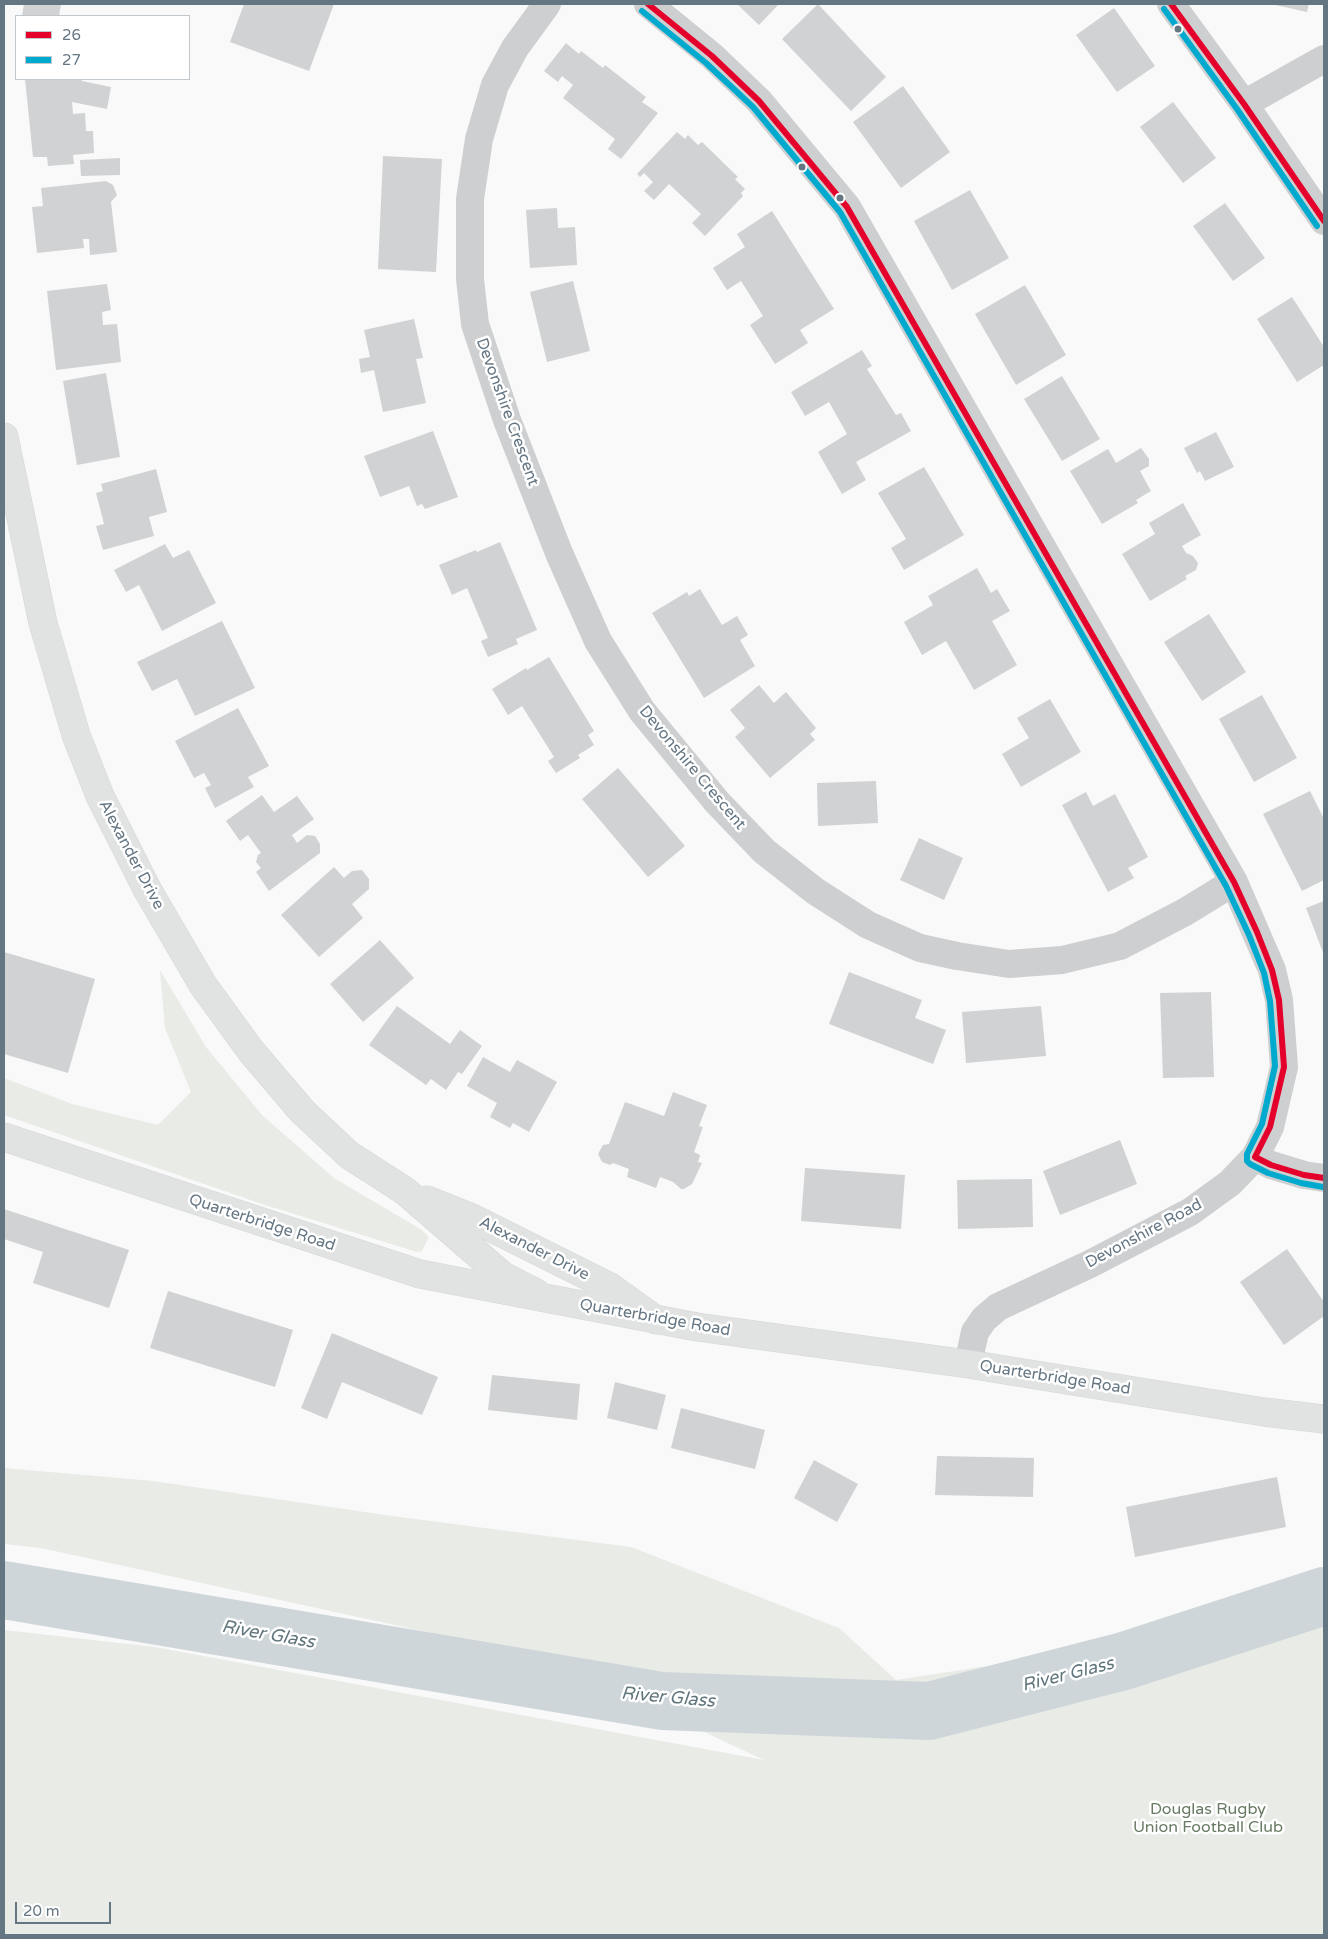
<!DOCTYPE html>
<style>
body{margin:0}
#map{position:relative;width:1328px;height:1939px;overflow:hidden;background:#f9f9f9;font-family:"Varela Round",sans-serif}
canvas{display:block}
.frame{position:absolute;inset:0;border:5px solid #657683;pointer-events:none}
.legend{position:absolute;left:15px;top:15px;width:175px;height:65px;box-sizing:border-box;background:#fff;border:1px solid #c1c8cd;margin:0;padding:6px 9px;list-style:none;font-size:15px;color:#657683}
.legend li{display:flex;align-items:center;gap:10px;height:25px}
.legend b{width:25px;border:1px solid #c1c8cd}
.scale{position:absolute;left:15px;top:1902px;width:96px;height:22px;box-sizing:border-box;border:2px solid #657683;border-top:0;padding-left:6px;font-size:15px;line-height:18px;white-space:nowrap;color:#657683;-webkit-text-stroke:4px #fff;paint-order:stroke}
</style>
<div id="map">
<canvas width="1328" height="1939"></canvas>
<div class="frame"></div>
<ul class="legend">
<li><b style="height:6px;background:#e4002b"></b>26</li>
<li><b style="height:6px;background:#00a9ce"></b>27</li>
</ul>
<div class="scale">20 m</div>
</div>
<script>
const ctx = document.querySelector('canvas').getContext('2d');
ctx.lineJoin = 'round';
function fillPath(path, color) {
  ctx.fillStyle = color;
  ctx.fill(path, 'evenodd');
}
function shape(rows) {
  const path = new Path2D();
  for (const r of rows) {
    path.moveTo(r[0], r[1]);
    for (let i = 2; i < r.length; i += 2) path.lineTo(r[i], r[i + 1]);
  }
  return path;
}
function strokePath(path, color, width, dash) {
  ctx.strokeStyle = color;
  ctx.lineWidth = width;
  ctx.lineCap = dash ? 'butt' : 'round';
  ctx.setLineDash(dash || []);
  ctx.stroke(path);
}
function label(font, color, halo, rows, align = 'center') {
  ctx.font = font + ' "Varela Round",sans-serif';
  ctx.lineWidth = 5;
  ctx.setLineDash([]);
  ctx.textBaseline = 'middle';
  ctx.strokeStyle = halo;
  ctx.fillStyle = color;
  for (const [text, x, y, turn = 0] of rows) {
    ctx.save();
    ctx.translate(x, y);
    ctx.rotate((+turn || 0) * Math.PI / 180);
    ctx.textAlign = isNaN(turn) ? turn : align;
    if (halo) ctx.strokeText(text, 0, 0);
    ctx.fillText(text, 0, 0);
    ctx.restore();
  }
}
const green = shape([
 [160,970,206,1047,262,1115,334,1178,422,1230,429,1237,422,1251,417,1252,265,1205,4,1115,4,1078,72,1104,158,1125,191,1092,165,1028],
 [4,1468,153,1481,392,1516,631,1547,839,1628,896,1680,1309,1617,1324,1603,1324,1935,4,1935,4,1630,155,1647,764,1760,546,1658,41,1548,4,1544]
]);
const river = shape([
 [4,1590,662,1701,929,1711,1124,1661,1324,1596]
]);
const building = shape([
 [24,4,61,4,59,16,22,16],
 [244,4,334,4,309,71,230,42],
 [737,4,779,4,759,25],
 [818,4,886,77,851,111,782,39],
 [1271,4,1309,4,1307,12],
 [1114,8,1155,66,1117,92,1076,35],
 [566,43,579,54,581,51,603,68,605,65,646,97,642,102,658,113,621,159,608,149,615,139,563,98,573,85,562,76,558,82,544,71],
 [25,79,81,79,82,81,111,87,107,109,72,102,73,114,85,113,86,131,93,131,94,153,73,155,74,164,48,166,47,157,33,157],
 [903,86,950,152,901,188,853,122],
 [1173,102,1216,158,1183,183,1140,127],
 [677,132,685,139,688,135,698,145,702,142,738,177,735,179,745,189,741,193,743,196,705,236,692,223,701,214,669,184,654,200,644,191,653,182,644,173,640,177,637,174],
 [383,156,442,159,436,272,378,269],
 [120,158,120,175,81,176,80,160],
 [106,181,113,185,117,195,111,202,117,252,90,255,89,239,83,239,84,248,37,253,32,207,43,206,41,188],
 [970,190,1009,258,952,290,914,221],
 [1225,203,1265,258,1233,281,1193,226],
 [557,208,558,228,575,227,577,265,530,268,526,210],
 [772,211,834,309,800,330,808,343,775,364,750,325,763,316,741,281,727,290,713,268,745,247,737,234],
 [573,281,590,351,547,362,530,292],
 [107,284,111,310,102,312,103,325,117,324,121,362,56,370,47,291],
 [1025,285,1066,355,1016,385,975,314],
 [1292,297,1324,347,1324,365,1297,382,1257,319],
 [414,319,423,358,416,359,426,403,383,412,374,370,361,373,359,359,370,357,364,330],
 [862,350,872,366,867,369,896,415,901,413,911,431,856,462,866,480,842,494,818,452,847,434,829,402,805,416,791,392],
 [106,373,120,457,77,465,63,381],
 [1062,376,1100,439,1062,461,1024,399],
 [433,431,458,497,425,509,422,504,417,506,409,486,380,497,364,456],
 [1216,432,1234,467,1205,481,1200,471,1197,473,1184,448],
 [1141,448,1149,459,1149,466,1140,471,1151,491,1136,500,1138,503,1102,524,1070,471,1108,449,1116,463],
 [924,467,964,535,904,570,891,548,906,539,878,493],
 [156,469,167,512,149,517,154,536,103,550,96,526,104,524,96,493,103,491,101,484],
 [1183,503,1201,535,1182,546,1186,553,1193,556,1198,563,1196,570,1185,576,1187,579,1150,601,1122,554,1155,534,1149,523],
 [500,542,537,630,516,639,518,644,488,657,481,641,488,638,467,588,452,595,439,565,476,550,477,552],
 [165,544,173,558,189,550,216,603,162,631,139,585,126,592,114,570],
 [977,568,991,593,997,589,1010,611,992,621,1017,665,974,690,946,641,922,655,904,622,933,605,928,596],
 [700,589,722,625,737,616,748,635,740,640,755,666,704,698,652,613,687,592,689,596],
 [1209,614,1246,672,1202,701,1164,642],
 [222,621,255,688,195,716,177,679,152,691,137,662],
 [549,657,594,731,588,735,594,745,578,755,580,758,556,773,548,761,554,757,522,706,508,715,492,689,526,668,527,670],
 [759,685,774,703,786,692,816,728,810,734,815,740,770,778,735,737,745,728,730,710],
 [1262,695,1297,758,1254,782,1219,719],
 [1050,699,1081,752,1021,787,1002,754,1029,738,1017,718],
 [238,708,269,766,248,777,254,787,215,808,205,788,211,785,204,773,194,778,175,741],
 [618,768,685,846,648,877,582,799],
 [876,781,878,823,818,826,817,783],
 [1310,791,1324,819,1324,880,1302,891,1263,814],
 [1086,792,1093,806,1115,794,1148,857,1128,868,1134,878,1108,892,1062,805],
 [262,795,274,812,297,796,314,819,292,835,297,843,307,835,315,836,320,844,320,853,269,891,256,872,261,868,256,862,258,855,261,853,248,835,240,841,226,821],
 [919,838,963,858,944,900,900,880],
 [334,867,344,878,352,871,362,870,369,879,369,889,352,904,363,918,319,957,281,915],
 [1324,901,1324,955,1306,908],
 [380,940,414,978,363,1022,330,984],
 [4,952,95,979,68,1073,4,1054],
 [849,972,922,1000,915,1018,946,1030,933,1064,829,1024],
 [1211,992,1214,1077,1163,1078,1160,993],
 [397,1006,450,1044,460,1030,482,1046,462,1074,458,1072,446,1090,431,1079,426,1085,369,1045],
 [1041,1006,1046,1056,966,1063,962,1012],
 [483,1057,510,1072,517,1060,557,1082,529,1132,513,1123,510,1128,490,1117,497,1103,467,1086],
 [673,1092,707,1105,699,1126,703,1127,694,1152,700,1155,698,1162,702,1163,692,1184,684,1189,681,1189,673,1182,660,1177,656,1188,627,1177,629,1169,613,1163,610,1165,602,1162,598,1154,603,1145,609,1144,625,1102,664,1116],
 [1120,1140,1137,1184,1060,1215,1043,1171],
 [805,1168,905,1175,901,1229,801,1221],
 [1032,1179,1033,1227,958,1229,957,1180],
 [4,1209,129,1250,109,1308,33,1283,43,1252,4,1239],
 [1287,1249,1324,1302,1324,1316,1284,1345,1240,1282],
 [168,1291,293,1330,275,1387,150,1348],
 [332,1333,438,1377,422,1415,342,1382,327,1419,301,1408],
 [492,1375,580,1384,577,1420,488,1410],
 [615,1382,666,1395,657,1430,607,1418],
 [681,1408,765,1430,755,1469,671,1448],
 [937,1456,1034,1458,1033,1497,935,1495],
 [814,1460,858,1484,837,1522,794,1498],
 [1277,1477,1286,1527,1135,1557,1126,1507]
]);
const street = shape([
 [547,4,515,48,495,85,479,139,470,199,470,279,475,324,507,420,559,553,598,641,642,711,717,802,764,851,815,891,868,925,920,948,957,956,1009,964,1062,960,1120,946,1185,912,1234,882],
 [648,4,712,56,759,101,847,207,1234,882,1272,970,1279,1000,1284,1067,1270,1127,1255,1157,1230,1183,1190,1212,1090,1264,998,1307,984,1319,975,1332,968,1364],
 [1171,4,1244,104,1324,221],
 [1244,104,1324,59],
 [1255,1157,1271,1165,1304,1175,1324,1178]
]);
const secondary = shape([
 [4,437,43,623,76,735,100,796,147,889,203,985,251,1051,302,1111,349,1155,405,1191,503,1276,536,1293],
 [427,1200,472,1218,610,1287,656,1320]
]);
const highway = shape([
 [4,1137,420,1274,697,1327,968,1364,1264,1412,1324,1419]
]);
const bus1 = shape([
 [648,4,712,56,759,101,847,207,1234,882,1257,932,1272,970,1279,1000,1284,1067,1270,1127,1255,1157,1271,1165,1304,1175,1324,1178],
 [1171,4,1244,104,1324,221]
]);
const bus2 = shape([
 [1164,9,1237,109,1317,226],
 [642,11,706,63,753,107,840,212,1226,886,1249,935,1264,973,1270,1001,1275,1066,1262,1124,1247,1154,1247,1161,1250,1164,1268,1173,1301,1183,1323,1187]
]);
const markers = [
 [1178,29,4.5,"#657683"],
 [802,167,4.5,"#657683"],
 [840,198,4.5,"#657683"]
];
const streetNames = [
 ["Devonshire Crescent",507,412,70],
 ["Devonshire Crescent",692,768,50],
 ["Alexander Drive",131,855,62],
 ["Quarterbridge Road",262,1223,18],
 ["Devonshire Road",1144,1234,-28],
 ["Alexander Drive",534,1249,27],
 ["Quarterbridge Road",655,1318,10],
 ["Quarterbridge Road",1055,1378,9]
];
const parkNames = [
 ["Douglas Rugby",1208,1810],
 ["Union Football Club",1208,1828]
];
const waterNames = [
 ["River Glass",268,1635,10],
 ["River Glass",1068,1675,-14],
 ["River Glass",668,1698,5]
];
fillPath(green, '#e8ebe6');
strokePath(river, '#ced6d9', 58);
fillPath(building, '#d0d2d3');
strokePath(secondary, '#d5d6d7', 29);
strokePath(highway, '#d5d6d6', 29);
strokePath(street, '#cecfd0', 28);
strokePath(secondary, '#e1e2e2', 28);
strokePath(highway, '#e1e2e2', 28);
strokePath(bus1, '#e4002b', 6);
strokePath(bus2, '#00a9ce', 6);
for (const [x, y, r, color] of markers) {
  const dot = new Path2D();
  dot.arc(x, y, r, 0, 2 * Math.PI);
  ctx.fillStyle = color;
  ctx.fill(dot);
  strokePath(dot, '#fff', 2);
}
label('16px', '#657683', '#fff', streetNames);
label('16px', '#687a64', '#fff', parkNames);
label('italic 18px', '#60757c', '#fff', waterNames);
</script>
